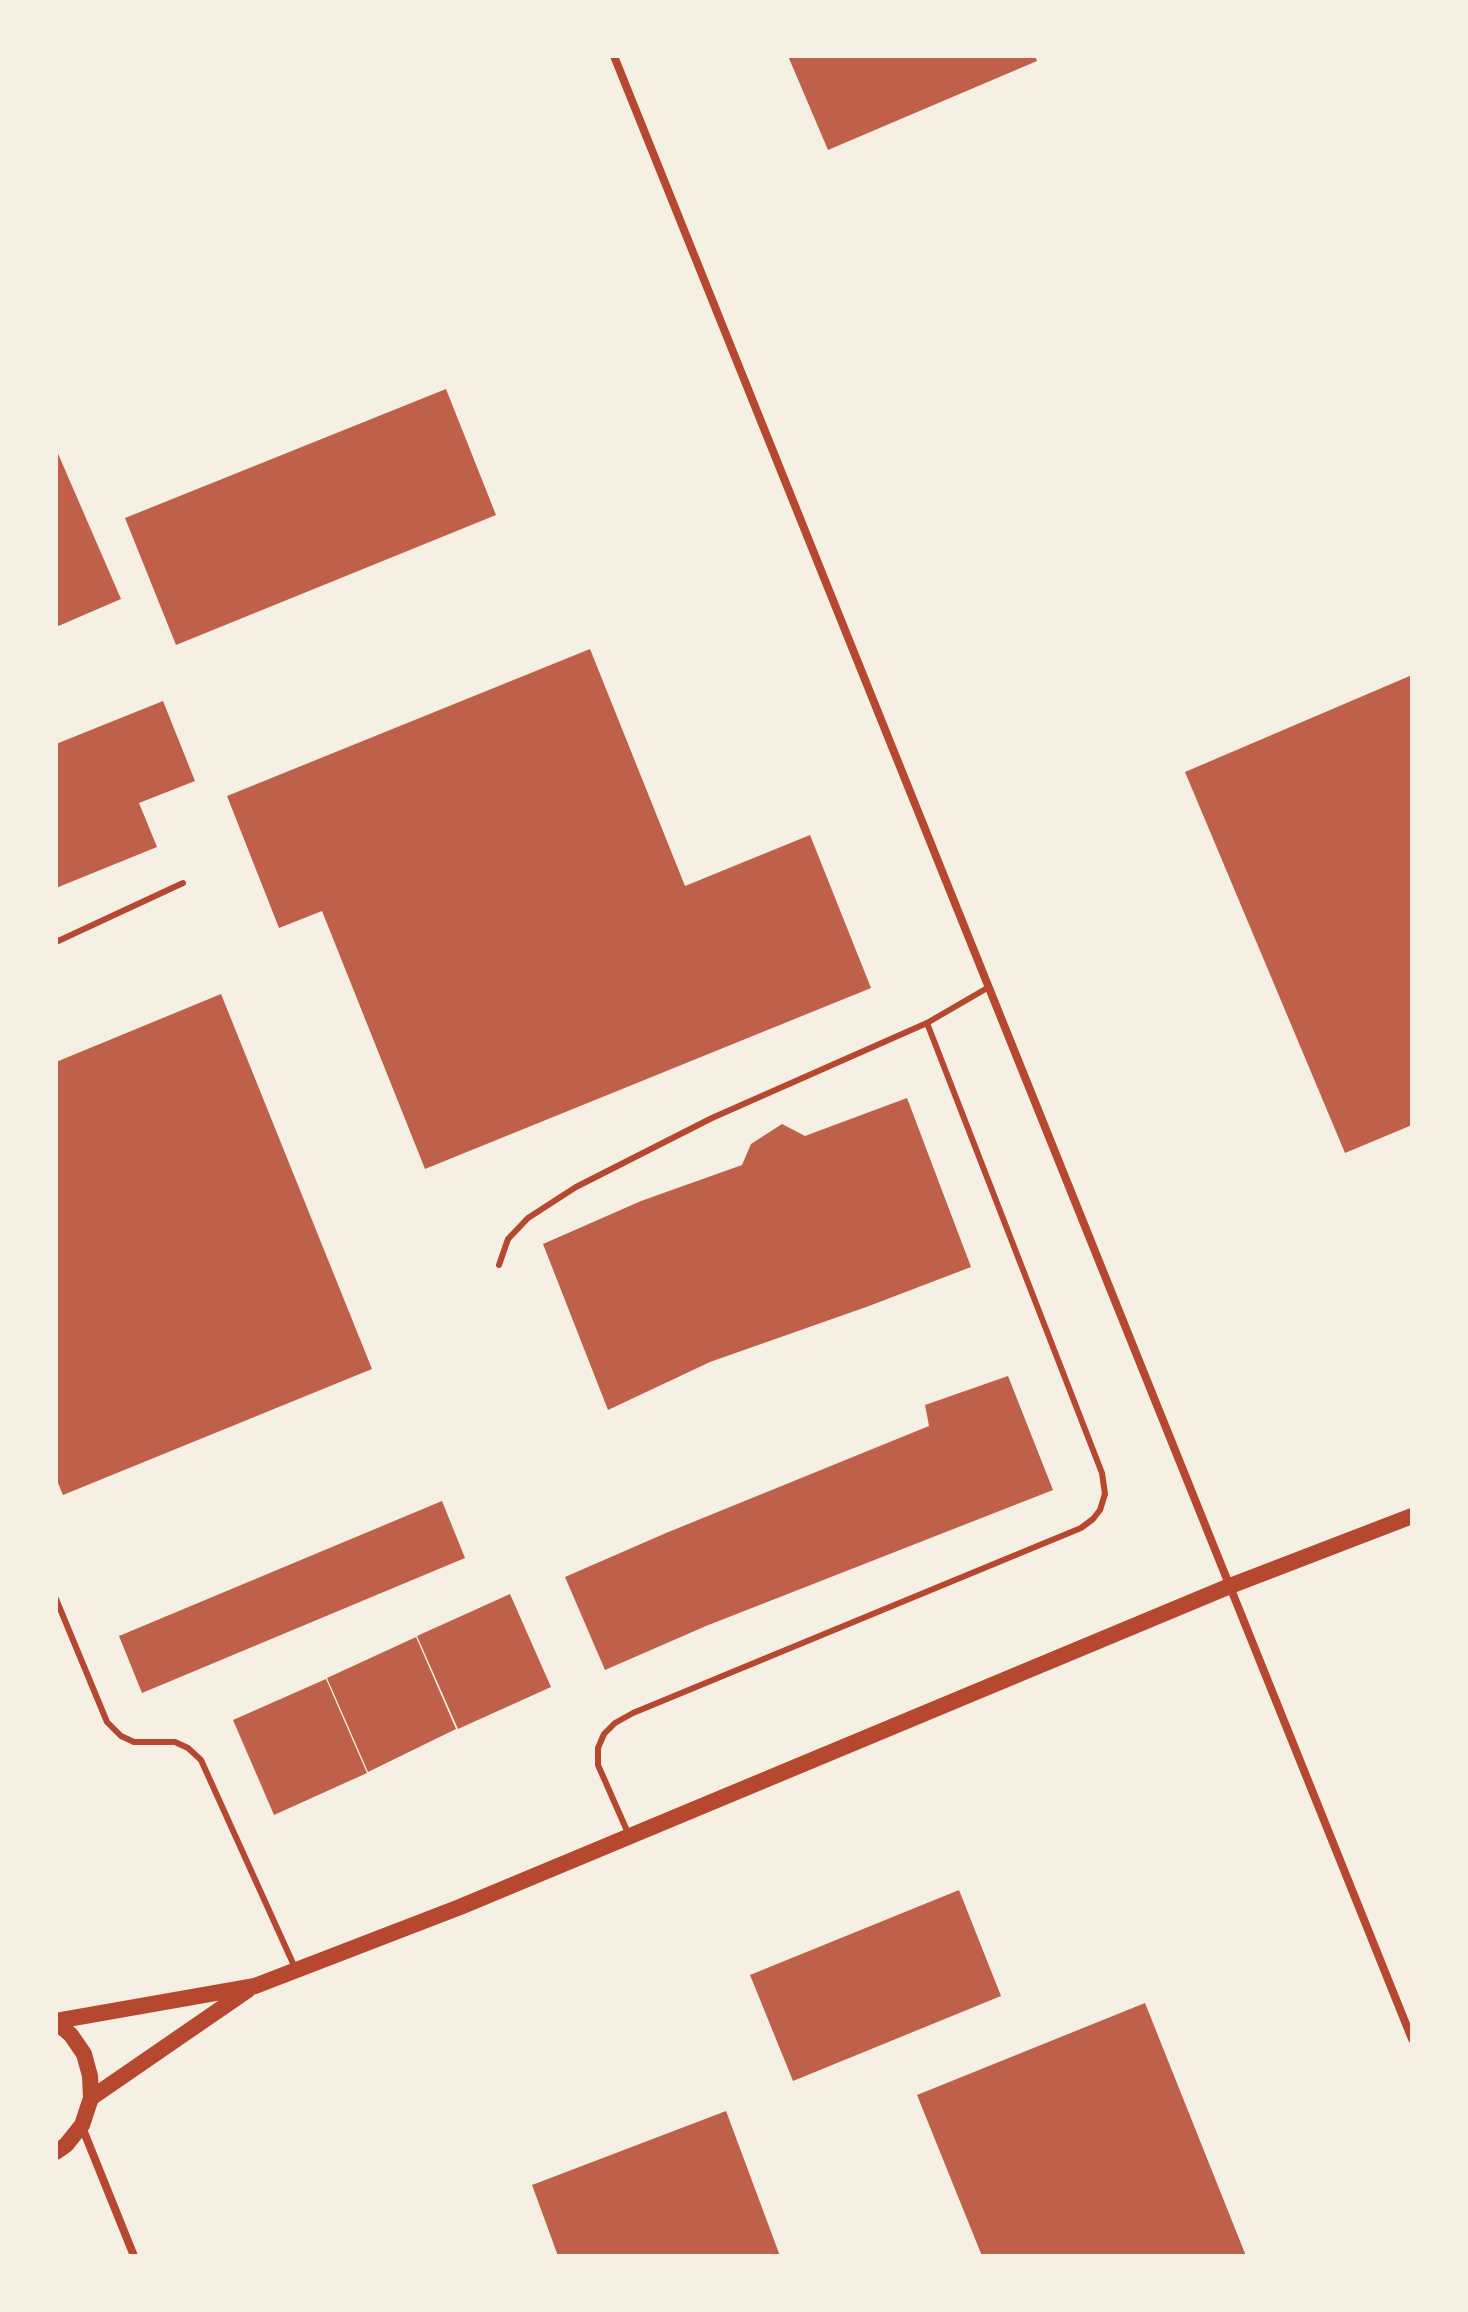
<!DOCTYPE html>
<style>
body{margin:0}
#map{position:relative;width:1468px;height:2312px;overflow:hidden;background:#f6efe4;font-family:"DejaVu Sans",sans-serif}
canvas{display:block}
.frame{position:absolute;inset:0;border:58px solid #f6efe4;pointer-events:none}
</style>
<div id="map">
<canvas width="1468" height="2312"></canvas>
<div class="frame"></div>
</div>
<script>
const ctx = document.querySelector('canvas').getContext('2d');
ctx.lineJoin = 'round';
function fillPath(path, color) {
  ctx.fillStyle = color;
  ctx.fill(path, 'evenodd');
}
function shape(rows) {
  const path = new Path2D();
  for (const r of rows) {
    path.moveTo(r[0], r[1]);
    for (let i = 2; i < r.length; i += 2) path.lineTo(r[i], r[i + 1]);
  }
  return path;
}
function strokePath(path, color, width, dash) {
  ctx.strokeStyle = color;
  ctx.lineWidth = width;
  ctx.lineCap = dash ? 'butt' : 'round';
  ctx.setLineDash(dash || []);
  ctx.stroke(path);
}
const building = shape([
 [788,56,1035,56,1037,61,828,150],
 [446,389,496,515,176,645,125,518],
 [56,449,121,599,56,627],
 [590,649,685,886,810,835,871,988,425,1169,322,911,279,928,227,796],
 [1412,675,1412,1125,1345,1153,1185,772],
 [163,701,195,781,139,803,157,847,56,888,56,744],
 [221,994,372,1369,63,1495,56,1478,56,1062],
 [907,1098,971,1267,869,1306,710,1362,608,1410,543,1244,641,1201,742,1165,751,1144,782,1124,805,1136],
 [1008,1376,1053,1490,706,1626,605,1670,565,1577,666,1533,929,1426,925,1405],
 [442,1501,465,1558,142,1693,119,1636],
 [510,1594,551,1687,458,1729,417,1636],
 [416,1637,456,1729,368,1772,327,1678],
 [326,1679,367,1773,274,1815,233,1720],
 [959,1890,1001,1996,793,2081,750,1975],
 [1145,2003,1246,2256,982,2256,917,2095],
 [726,2111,780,2256,558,2256,532,2185]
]);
const service = shape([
 [56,942,183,883],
 [499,1265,508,1239,528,1218,576,1187,712,1118,927,1023,989,987],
 [56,1599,107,1722,121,1736,134,1742,175,1742,188,1748,201,1760,296,1970],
 [628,1833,598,1765,598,1748,604,1734,615,1723,633,1713,1081,1528,1093,1519,1100,1510,1105,1494,1102,1473,927,1023]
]);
const minor = shape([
 [614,56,1412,2039],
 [82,2127,134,2256]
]);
const secondary = shape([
 [56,2021,255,1986,460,1907,1230,1586,1412,1516],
 [56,2022,71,2035,84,2054,90,2076,91,2098,82,2125,66,2145,56,2152],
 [91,2098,248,1990]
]);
fillPath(building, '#bf614a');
strokePath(service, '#b5482f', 6);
strokePath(minor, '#b5482f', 8);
strokePath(secondary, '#b5482f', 16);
</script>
